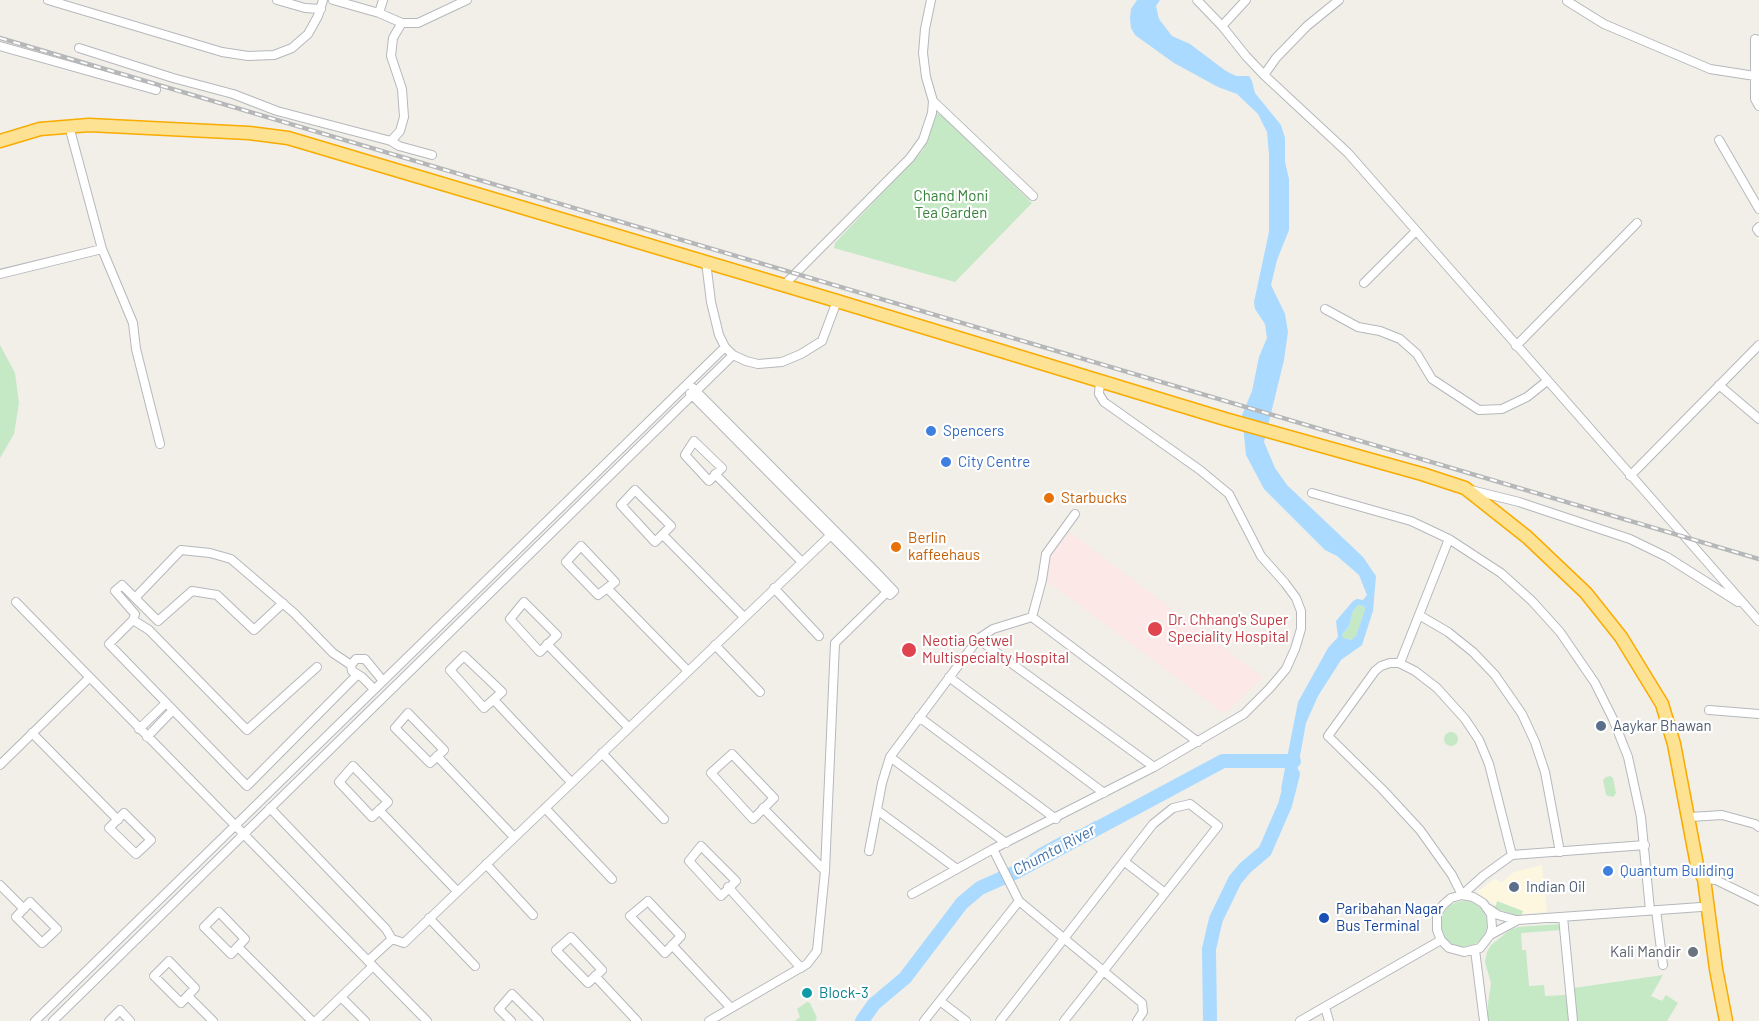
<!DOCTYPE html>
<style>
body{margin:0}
canvas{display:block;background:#f1efe8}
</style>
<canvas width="1759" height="1021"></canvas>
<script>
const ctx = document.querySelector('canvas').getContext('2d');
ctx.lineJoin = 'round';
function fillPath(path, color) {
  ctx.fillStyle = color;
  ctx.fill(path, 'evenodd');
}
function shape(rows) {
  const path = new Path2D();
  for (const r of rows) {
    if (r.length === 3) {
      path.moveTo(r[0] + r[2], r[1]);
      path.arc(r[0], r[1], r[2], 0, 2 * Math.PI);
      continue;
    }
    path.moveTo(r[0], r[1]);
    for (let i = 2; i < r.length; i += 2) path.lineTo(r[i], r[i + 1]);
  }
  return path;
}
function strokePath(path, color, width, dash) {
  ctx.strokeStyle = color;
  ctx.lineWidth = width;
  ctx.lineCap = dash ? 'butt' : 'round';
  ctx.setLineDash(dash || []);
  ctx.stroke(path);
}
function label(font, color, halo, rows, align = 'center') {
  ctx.font = font + ' Barlow,sans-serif';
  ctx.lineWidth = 4.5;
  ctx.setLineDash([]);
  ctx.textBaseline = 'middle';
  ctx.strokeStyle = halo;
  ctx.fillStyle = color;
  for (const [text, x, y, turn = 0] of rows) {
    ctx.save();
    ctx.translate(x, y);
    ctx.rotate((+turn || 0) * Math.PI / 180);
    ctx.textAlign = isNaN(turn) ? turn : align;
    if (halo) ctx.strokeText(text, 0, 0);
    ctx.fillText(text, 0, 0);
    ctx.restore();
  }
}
const commercial = shape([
 [1542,865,1547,912,1521,914,1498,907,1477,892,1494,879,1502,882,1514,872]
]);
const medical = shape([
 [1070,532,1263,677,1225,714,1047,581,1051,554]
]);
const green = shape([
 [937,113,942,116,1032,203,955,282,834,248,835,243,923,150],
 [0,345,15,373,19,403,14,434,0,458],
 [1358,605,1364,606,1365,609,1356,636,1351,640,1343,638,1341,637,1349,626,1353,611],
 [1451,739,7],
 [1610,776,1613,778,1616,793,1613,797,1606,795,1603,780,1606,777],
 [1464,924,23],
 [1497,901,1523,911,1521,917,1495,908],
 [1560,924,1561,930,1521,933,1522,950,1526,950,1529,986,1544,985,1545,996,1566,995,1569,1021,1488,1021,1488,1004,1491,983,1485,962,1487,952,1491,945,1510,930,1518,927],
 [1663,975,1651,996,1662,1001,1666,995,1678,1003,1667,1021,1576,1021,1574,988],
 [807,1002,810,1003,817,1018,815,1021,795,1021,800,1017,797,1009]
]);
const water = shape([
 [1137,0,1160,0,1156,6,1159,19,1172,36,1190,44,1226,71,1236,76,1249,76,1252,81,1255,93,1281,125,1285,138,1285,162,1289,179,1289,230,1277,260,1271,285,1285,314,1288,332,1284,360,1264,442,1275,468,1287,485,1363,557,1376,576,1373,611,1362,645,1341,660,1318,696,1306,723,1293,794,1281,789,1298,702,1328,648,1338,637,1336,621,1353,601,1357,599,1363,600,1367,595,1359,575,1337,556,1325,550,1264,489,1246,455,1242,415,1252,391,1259,357,1267,338,1265,324,1255,309,1254,302,1269,232,1269,154,1267,132,1258,114,1237,94,1218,87,1174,63,1135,35,1131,28,1130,18,1131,9],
 [1358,605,1364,606,1365,609,1356,636,1351,640,1343,638,1342,635,1349,626,1353,611]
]);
const stream = shape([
 [1024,866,1031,855,1038,850,1062,837,1081,830,1095,822,1107,824]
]);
const river = shape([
 [862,1021,874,1004,905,978,962,903,980,888,1016,872,1223,761,1294,761],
 [1210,1021,1209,949,1216,919,1235,880,1245,868,1265,851,1285,805,1293,774]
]);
const minor = shape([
 [48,0,222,52,248,56,274,55,292,48,308,34,318,16,323,0],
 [277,0,305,8,321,9],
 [333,0,379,13,383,0],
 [1197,0,1222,26,1246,56,1264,75,1348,153,1759,621],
 [1567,1,1604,24,1710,69,1755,76],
 [379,13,402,23],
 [1222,26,1246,0],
 [1759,40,1755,39,1755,99,1759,106],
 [0,46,156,90],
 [79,48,173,78,233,94,277,111,391,141,399,146,432,155],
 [1264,75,1276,58,1307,26,1339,0],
 [933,101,1033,196],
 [69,126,102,249,133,323,136,349,160,444],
 [1719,140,1759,209],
 [391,141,400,131,404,117,402,89,391,56,393,38,400,26,402,23,418,23,467,0],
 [1759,227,1757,229,1759,232],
 [706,262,711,302,719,335,725,347,733,355,746,361,758,364,782,362,801,354,822,341,837,301],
 [0,274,102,249],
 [1364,283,1416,231],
 [784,285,910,158,923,140,932,113,933,101,926,77,923,53,925,29,931,0],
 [1325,309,1358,327,1380,331,1400,339,1417,354,1432,379,1479,410,1502,409,1527,397,1547,381],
 [1516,346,1637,223],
 [688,383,875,571,894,591,890,595,690,393],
 [1719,385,1759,419],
 [694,441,722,468,709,481,685,455,694,441],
 [715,474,802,562],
 [1630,476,1759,345],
 [635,490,671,526,655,542,621,505,635,490],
 [1471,490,1519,502,1630,539,1667,557,1738,602],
 [1312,493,1411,521,1449,539,1501,573,1532,601,1560,632,1595,683,1613,719,1628,757,1641,817,1650,910],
 [663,535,744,617],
 [581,546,615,582,598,595,566,562,581,546],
 [607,588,688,671],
 [774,588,819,636],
 [135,598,158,621,192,591,217,595,254,630,283,603],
 [16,602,427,1021],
 [524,602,557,635,540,652,510,619,524,602],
 [1419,615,1448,632,1473,652,1495,675,1522,714,1535,742,1545,772,1560,852],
 [1032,617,1198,742],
 [1032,617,1042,580,1046,554,1075,514],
 [133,620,149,630,247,730,317,667],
 [978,639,1154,767],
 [547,644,629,728],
 [715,645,760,692],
 [464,656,502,692,484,708,450,670,464,656],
 [1400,663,1449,539],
 [351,665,356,659,365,659,383,681],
 [357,675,247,786,109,644,133,620,135,614,115,591,122,585,135,598,181,550,210,553,231,559,294,613,333,653,351,665,352,671,362,677,374,689],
 [949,677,1104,793],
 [494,700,571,782],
 [1709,710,1759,714],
 [408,713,444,750,430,763,395,728,408,713],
 [919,717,1056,819],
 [139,729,166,703],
 [32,733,118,820],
 [147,737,173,710],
 [602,753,664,819],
 [732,754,774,798,753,819,711,773,732,754],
 [437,756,514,837],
 [890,757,1006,843],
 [0,765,89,678],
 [353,766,388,802,372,817,339,782,353,766],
 [270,808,386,929,392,939],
 [545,808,612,879],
 [763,808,825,871],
 [379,810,457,891],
 [877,810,957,869],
 [124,813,151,840,136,854,109,828,124,813],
 [1690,817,1722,815,1755,824,1759,827],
 [701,846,736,881,721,896,689,861,701,846],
 [993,849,1019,901,1142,1003,1143,1012,1137,1021],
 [869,851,882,783,890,757,978,639,993,629,1032,617],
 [1512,855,1489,764,1479,740,1465,719,1437,688,1415,671,1399,663,1390,663,1381,666,1375,671,1328,736,1383,790,1420,830,1452,875,1462,895,1483,876,1512,855,1645,845],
 [1125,862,1165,893],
 [486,864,533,915],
 [1704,879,1716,880,1759,901],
 [0,885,24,909],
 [728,887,801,968],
 [912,894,993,849,1154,767,1244,714,1270,688,1286,669,1295,649,1301,629,1301,611,1296,598,1285,583,1261,556,1229,494,1200,470,1104,402,1099,394,1100,380],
 [648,901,681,936,665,953,630,916,648,901],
 [30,902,57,929,42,943,16,917,30,902],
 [1489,909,1498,915,1516,920],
 [1656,910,1663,965],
 [219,912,245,939,231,954,204,927,219,912],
 [1563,917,1573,1021],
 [429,918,475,966],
 [1490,935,1492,928,1491,914,1483,903,1473,897,1462,895,1451,898,1443,905,1437,914,1437,930,1441,940,1449,948,1464,952,1480,948,1490,935,1518,920,1701,907],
 [571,937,602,970,588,983,556,950,571,937],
 [672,945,731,1008],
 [238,947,312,1021],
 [1475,950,1484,1021],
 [169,961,195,988,181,1003,154,976,169,961],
 [368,961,392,939,404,943,835,531],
 [595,976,637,1021],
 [188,996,213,1021],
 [341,997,365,1021],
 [940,1001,966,1021],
 [1325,1007,1329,1021],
 [35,1021,725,347],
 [53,1021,733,355],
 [109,1021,120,1010,130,1021],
 [316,1021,373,966],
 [511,1021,499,1009,512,994,539,1021],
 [709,1021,807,964,817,951,825,871,835,643,887,592],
 [924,1021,1019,901],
 [1000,1021,1153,824,1173,808,1190,804,1218,826,1064,1021],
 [1300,1021,1441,940]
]);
const highway = shape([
 [0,141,40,129,89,125,249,133,288,138,837,301,1225,419,1422,474,1465,488,1527,537,1586,593,1621,637,1662,704,1674,744,1697,865,1704,879,1716,969,1726,1021]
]);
const rail = shape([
 [0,38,1759,559]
]);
const markers = [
 [931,431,6,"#3f7fe0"],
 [946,462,6,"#3f7fe0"],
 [1049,498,6,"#e8710a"],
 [896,547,6,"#e8710a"],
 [1155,629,8,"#e0444e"],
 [909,650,8,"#e0444e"],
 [1601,726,6,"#5c6f8a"],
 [1608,871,6,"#3f7fe0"],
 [1514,887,6,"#5c6f8a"],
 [1324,918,6,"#1a4fb4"],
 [1693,952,6,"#6b7280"],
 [807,993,6,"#0f9aa8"]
];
const parkNames = [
 ["Chand Moni",951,196],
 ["Tea Garden",951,213]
];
const shopNames = [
 ["Spencers",943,431],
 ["City Centre",958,462],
 ["Quantum Buliding",1620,871]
];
const foodNames = [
 ["Starbucks",1061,498],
 ["Berlin",908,538],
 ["kaffeehaus",908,555]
];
const healthNames = [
 ["Dr. Chhang's Super",1168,620],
 ["Speciality Hospital",1168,637],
 ["Neotia Getwel",922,641],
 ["Multispecialty Hospital",922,658]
];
const serviceNames = [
 ["Aaykar Bhawan",1613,726],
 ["Indian Oil",1526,887]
];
const transitNames = [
 ["Paribahan Nagar",1336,909],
 ["Bus Terminal",1336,926]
];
const worshipNames = [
 ["Kali Mandir",1681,952]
];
const cultureNames = [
 ["Block-3",819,993]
];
const waterNames = [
 ["Chumta River",1054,850,-28]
];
fillPath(commercial, '#fef7e0');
fillPath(medical, '#fce8e6');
fillPath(green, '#c5e8c5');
fillPath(water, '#aadaff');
strokePath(stream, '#aadaff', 2);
strokePath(river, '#aadaff', 14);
strokePath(minor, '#b5b8bc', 10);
strokePath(highway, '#f9ab00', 15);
strokePath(minor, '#fff', 8);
strokePath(highway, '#fde293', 12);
strokePath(rail, '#b6b7b8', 4.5);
strokePath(rail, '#fff', 2, [7]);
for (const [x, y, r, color] of markers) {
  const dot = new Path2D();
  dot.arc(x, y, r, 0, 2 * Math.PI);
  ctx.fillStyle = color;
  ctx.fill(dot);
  strokePath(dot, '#fff', 2);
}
label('15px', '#348238', '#fff', parkNames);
label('15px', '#366cbe', '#fff', shopNames, 'left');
label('15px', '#c56008', '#fff', foodNames, 'left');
label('15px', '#be3a42', '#fff', healthNames, 'left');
label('15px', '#4e5e75', '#fff', serviceNames, 'left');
label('15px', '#164399', '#fff', transitNames, 'left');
label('15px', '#5b616d', '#fff', worshipNames, 'right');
label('15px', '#0d838f', '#fff', cultureNames, 'left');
label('italic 16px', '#4174aa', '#fff', waterNames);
</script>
